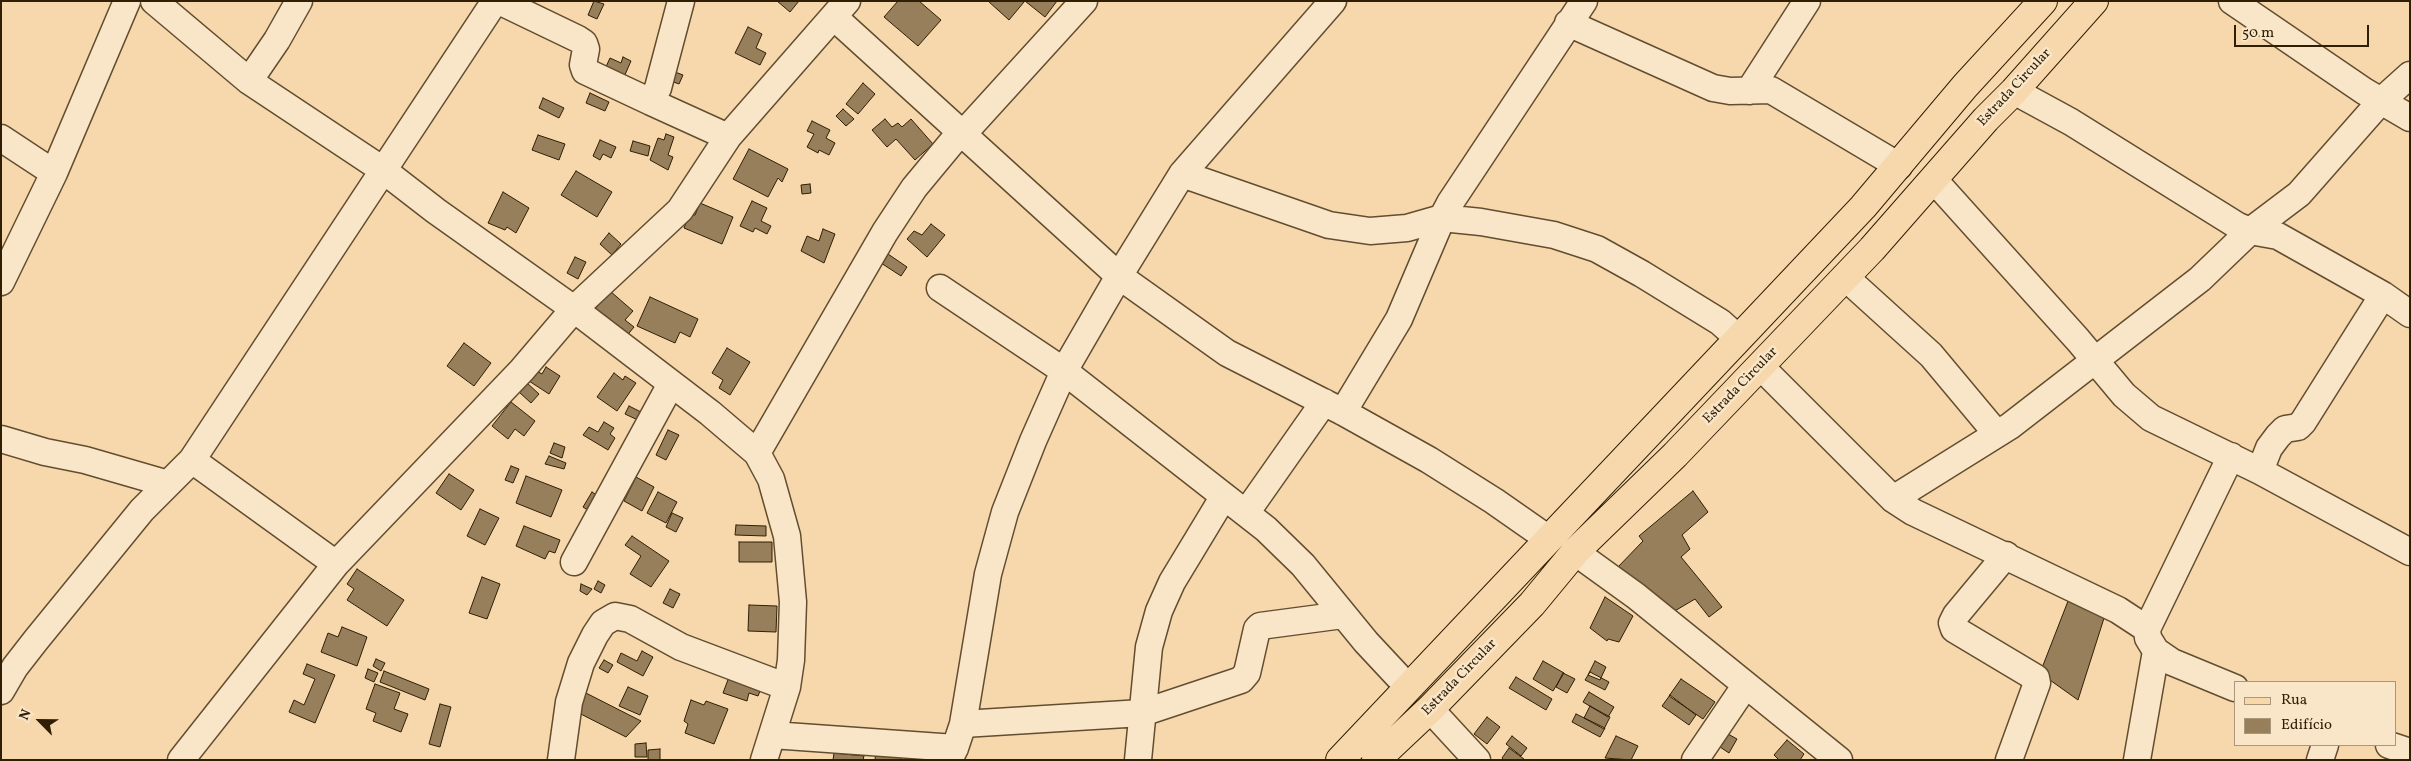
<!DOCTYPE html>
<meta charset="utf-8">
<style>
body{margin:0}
#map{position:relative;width:2411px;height:761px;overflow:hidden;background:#f6d8ac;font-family:Vollkorn,serif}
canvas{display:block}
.frame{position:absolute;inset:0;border:2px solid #301f05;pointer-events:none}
.legend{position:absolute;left:2234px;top:681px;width:162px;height:65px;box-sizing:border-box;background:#f9e6c9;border:1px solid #a9967b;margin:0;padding:6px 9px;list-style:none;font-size:15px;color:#301f05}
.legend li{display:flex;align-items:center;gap:10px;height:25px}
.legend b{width:25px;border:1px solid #a9967b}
.north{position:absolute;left:15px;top:696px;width:50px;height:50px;-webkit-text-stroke:4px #f9e6c9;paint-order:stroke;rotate:293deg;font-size:14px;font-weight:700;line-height:20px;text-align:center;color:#301f05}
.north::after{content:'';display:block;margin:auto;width:18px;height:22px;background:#301f05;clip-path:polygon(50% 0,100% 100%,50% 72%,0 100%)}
.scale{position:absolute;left:2234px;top:25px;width:135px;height:22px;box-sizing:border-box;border:2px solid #301f05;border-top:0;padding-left:6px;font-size:15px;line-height:18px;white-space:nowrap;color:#301f05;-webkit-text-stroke:4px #f9e6c9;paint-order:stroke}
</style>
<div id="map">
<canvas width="2411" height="761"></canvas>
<div class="frame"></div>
<ul class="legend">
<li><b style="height:6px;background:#f6d8ac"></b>Rua</li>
<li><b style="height:14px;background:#977f5c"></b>Edifício</li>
</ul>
<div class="north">N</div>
<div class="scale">50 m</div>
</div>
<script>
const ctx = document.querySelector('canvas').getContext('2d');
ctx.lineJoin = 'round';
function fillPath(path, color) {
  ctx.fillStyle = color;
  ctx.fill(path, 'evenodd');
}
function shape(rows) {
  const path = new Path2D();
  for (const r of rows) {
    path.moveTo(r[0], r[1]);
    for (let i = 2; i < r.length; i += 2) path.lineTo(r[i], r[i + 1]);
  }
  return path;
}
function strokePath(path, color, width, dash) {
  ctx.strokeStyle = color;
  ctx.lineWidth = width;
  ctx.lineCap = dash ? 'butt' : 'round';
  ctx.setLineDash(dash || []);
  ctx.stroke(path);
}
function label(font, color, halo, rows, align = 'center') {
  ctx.font = font + ' Vollkorn,serif';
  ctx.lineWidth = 5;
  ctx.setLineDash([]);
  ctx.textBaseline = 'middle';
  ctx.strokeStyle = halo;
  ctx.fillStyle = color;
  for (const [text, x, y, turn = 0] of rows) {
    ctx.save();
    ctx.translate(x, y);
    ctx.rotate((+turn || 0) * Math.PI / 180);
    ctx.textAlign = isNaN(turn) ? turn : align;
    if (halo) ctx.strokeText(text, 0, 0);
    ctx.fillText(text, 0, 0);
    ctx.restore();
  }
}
const building = shape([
 [594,1,604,4,597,19,588,15,594,1],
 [777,1,799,1,790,12,777,1],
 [898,1,919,1,941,20,918,46,884,17,898,1],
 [988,1,1023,1,1024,2,1009,20,988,1],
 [1025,1,1057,1,1045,17,1025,1],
 [748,27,762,34,756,48,766,53,760,65,735,53,748,27],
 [623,57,631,61,624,77,605,69,610,58,621,63,623,57],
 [675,72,683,75,679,84,671,81,675,72],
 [863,83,875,94,858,114,846,104,863,83],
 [590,93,609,102,605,111,586,103,590,93],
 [543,98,564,108,559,118,539,108,543,98],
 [843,109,854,119,846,126,836,116,843,109],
 [885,119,892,127,898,123,902,127,911,119,933,144,915,160,896,139,887,147,872,130,885,119],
 [812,121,830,130,826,138,835,143,829,155,819,150,818,153,807,147,814,134,807,131,812,121],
 [666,134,674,137,668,155,673,157,668,170,650,160,658,138,664,140,666,134],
 [538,135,565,144,559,160,532,150,538,135],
 [600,140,616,147,611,158,603,154,600,160,593,156,600,140],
 [633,141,650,146,648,156,630,151,633,141],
 [749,149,788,169,782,182,778,178,768,197,733,179,749,149],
 [576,171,612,192,597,217,561,195,576,171],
 [810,184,811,193,802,194,801,185,810,184],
 [503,192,529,208,516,233,507,227,505,230,488,223,503,192],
 [752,201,767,208,761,221,771,226,767,234,755,228,753,232,740,226,752,201],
 [700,203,733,217,722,244,684,228,689,215,695,215,700,203],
 [931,224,945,235,927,257,907,239,914,231,922,235,931,224],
 [823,229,835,234,824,263,801,251,807,236,819,241,823,229],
 [609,233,621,244,612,255,600,244,609,233],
 [888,254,907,267,901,276,881,263,888,254],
 [575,257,586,262,578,279,567,273,575,257],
 [610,291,633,311,625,320,634,327,625,338,594,310,610,291],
 [650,297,698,319,690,337,680,332,675,343,637,326,650,297],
 [464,343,491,363,474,386,447,366,464,343],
 [727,348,750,362,730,395,719,388,723,380,712,373,727,348],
 [546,367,560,376,549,394,529,381,535,370,542,374,546,367],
 [614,373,623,380,625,376,636,383,617,411,597,397,614,373],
 [527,383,539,394,531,403,519,392,527,383],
 [511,402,535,421,524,436,515,429,508,439,492,426,511,402],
 [629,406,647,415,642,422,625,414,629,406],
 [604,422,614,428,610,434,615,438,608,450,583,435,589,427,598,432,604,422],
 [668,430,679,435,666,460,656,455,668,430],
 [554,443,565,447,562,458,550,453,554,443],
 [549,456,566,463,564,469,545,464,549,456],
 [511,466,519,469,513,483,505,480,511,466],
 [449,474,474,490,461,510,436,493,449,474],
 [526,476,562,490,551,517,516,503,526,476],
 [636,477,654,487,642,511,624,501,636,477],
 [1693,491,1708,512,1682,535,1690,549,1681,557,1722,607,1709,617,1695,599,1673,612,1617,568,1643,541,1639,536,1693,491],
 [592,492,601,498,592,513,583,507,592,492],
 [658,492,677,502,666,523,647,513,658,492],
 [480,509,499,518,485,545,467,536,480,509],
 [672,513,683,518,676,532,666,527,672,513],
 [736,525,766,526,766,536,735,535,736,525],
 [524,526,560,540,555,553,549,551,545,559,516,546,524,526],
 [632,536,669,561,651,587,630,574,641,556,625,545,632,536],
 [739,542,772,542,772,562,739,562,739,542],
 [357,569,404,600,387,626,347,600,354,589,347,584,357,569],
 [482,577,500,584,487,619,469,613,482,577],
 [598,581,605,585,601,593,594,589,598,581],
 [581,584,592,589,587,595,580,591,581,584],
 [670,589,680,594,673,608,663,603,670,589],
 [2070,596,2105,615,2078,700,2040,673,2070,596],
 [1605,597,1633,616,1619,642,1608,639,1607,641,1590,628,1605,597],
 [749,605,777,606,776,632,748,631,749,605],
 [342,627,367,637,357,666,321,652,328,633,338,637,342,627],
 [642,651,653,657,643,676,617,662,621,653,637,661,642,651],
 [376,659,385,663,381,671,373,666,376,659],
 [604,660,613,665,608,673,599,668,604,660],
 [1543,661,1564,673,1553,691,1533,679,1543,661],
 [1595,661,1606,667,1600,680,1588,675,1595,661],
 [307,664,335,675,315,723,289,712,294,700,304,705,315,679,303,674,307,664],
 [368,669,378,673,374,682,365,678,368,669],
 [384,671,429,689,425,700,380,682,384,671],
 [1590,672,1609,682,1605,690,1585,680,1590,672],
 [1563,673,1575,679,1567,693,1556,687,1563,673],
 [729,677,762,686,758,696,749,693,747,701,723,693,729,677],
 [1516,677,1552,699,1546,710,1509,688,1516,677],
 [1681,679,1715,702,1703,719,1669,696,1681,679],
 [375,684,400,693,394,709,408,714,401,732,373,721,376,713,366,709,375,684],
 [628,687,648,696,640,715,619,706,628,687],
 [580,690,641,721,626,737,571,709,580,690],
 [1589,692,1614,707,1608,717,1583,702,1589,692],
 [1670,695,1696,715,1689,725,1662,706,1670,695],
 [691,700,704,705,706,701,728,709,714,744,685,733,688,724,684,721,691,700],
 [440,704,451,707,440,747,429,744,440,704],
 [1590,706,1610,717,1604,729,1584,718,1590,706],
 [1576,714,1605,728,1600,737,1572,722,1576,714],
 [1487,717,1500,727,1487,744,1474,734,1487,717],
 [1728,734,1737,739,1729,753,1720,747,1728,734],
 [1512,736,1527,748,1521,756,1506,744,1512,736],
 [1616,736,1638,746,1631,760,1605,758,1616,736],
 [1787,740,1804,754,1800,760,1779,760,1774,755,1787,740],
 [646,743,647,757,635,757,635,744,646,743],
 [1509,748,1524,759,1523,760,1504,760,1502,758,1509,748],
 [660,749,660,760,648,760,648,750,660,749],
 [876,749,902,751,901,760,875,760,876,749],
 [834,753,864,756,863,760,833,760,834,753]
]);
const minor = shape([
 [154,1,249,81,383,170,436,211,574,309,710,413,757,453,771,479,787,536,793,602,791,660,787,687,764,760],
 [499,1,578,39,584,43,586,49,583,65,585,71,651,102],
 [681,1,658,88,651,102,728,137],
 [2232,1,2364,91,2410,118],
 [834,17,1119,276,1227,353,1343,412,1429,460,1494,501,1547,538],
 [1568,23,1713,88,1730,91,1771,90,1899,166],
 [249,81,277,40,299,1],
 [1749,91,1807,1],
 [2014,91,2071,122,2238,226,2250,231,2278,236,2383,295,2410,314],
 [1,138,54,173],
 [1182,174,1329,225,1370,231,1407,228,1442,218,1481,222,1554,235,1597,249,1642,274,1720,322,1738,338],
 [1934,180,2078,340,2124,395,2151,418,2260,471,2410,552],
 [1845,277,1931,355,1997,434],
 [1,282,54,173,127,1],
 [940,288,1064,371,1266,529,1303,565,1366,642,1408,687],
 [1760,366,1893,499,1913,512,2118,610,2147,629,2148,638,2156,651,2172,662,2235,688],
 [1343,412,1399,319,1442,218,1450,203,1584,1],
 [1,439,45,452,85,460,168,484],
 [757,453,885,232,914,188,953,141,962,135,1084,1],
 [192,460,336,564],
 [2260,471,2269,448,2278,436,2285,429,2298,427,2303,422,2383,295],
 [1893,499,2010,426,2200,279,2250,231,2299,194,2380,102,2410,75],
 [1246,513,1324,402],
 [1575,552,1636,596,1839,760],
 [2006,555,1956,615,1952,623,1954,629,2036,678,2037,683,2009,760],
 [574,562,671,384],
 [2147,629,2231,456],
 [1,691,15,667,36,640,142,510,192,460,495,1],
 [1430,709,1477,760],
 [963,724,1142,713,1241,680,1247,673,1257,629,1260,626,1343,615],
 [772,735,955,748],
 [2389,745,2410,752],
 [181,760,336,564,522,370,574,309,680,210,728,137,847,1],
 [561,760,569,702,581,663,595,635,603,623,615,616,630,619,681,647,787,687],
 [949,760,955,748,963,724,988,574,1005,512,1033,441,1064,371,1119,276,1182,174,1333,1],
 [1138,760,1149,647,1159,611,1172,582,1224,496],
 [1695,760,1745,686],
 [2137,760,2156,651],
 [2320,760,2325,745]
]);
const major = shape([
 [1340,760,1863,207,1965,86,2043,1],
 [1376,760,1430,709,1532,604,1575,552,1675,455,1872,249,1986,119,2014,91,2094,1]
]);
const streetNames = [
 ["Estrada Circular",2015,88,-47],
 ["Estrada Circular",1741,386,-46],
 ["Estrada Circular",1460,678,-46]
];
fillPath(building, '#977f5c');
strokePath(building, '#301f05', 1);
strokePath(minor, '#624d2f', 29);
strokePath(major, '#301f05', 30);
strokePath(minor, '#f9e6c9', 26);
strokePath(major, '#f6d8ac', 28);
label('14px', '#301f05', '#f9e6c9', streetNames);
</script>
